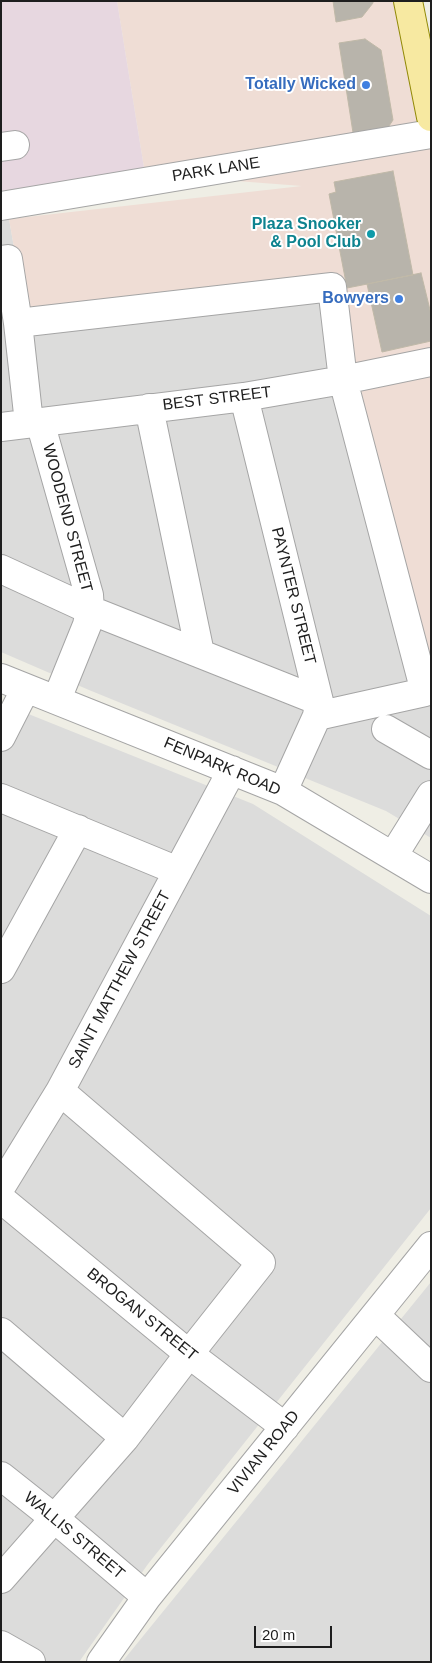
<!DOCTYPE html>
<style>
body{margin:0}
#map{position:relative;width:432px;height:1663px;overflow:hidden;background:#efeee5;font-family:Helvetica,sans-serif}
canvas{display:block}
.frame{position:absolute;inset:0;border:2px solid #1e1e1e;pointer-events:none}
.scale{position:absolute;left:254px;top:1626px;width:78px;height:22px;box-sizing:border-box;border:2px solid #1e1e1e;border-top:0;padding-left:6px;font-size:15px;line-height:18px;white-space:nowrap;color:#1e1e1e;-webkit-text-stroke:4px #fff;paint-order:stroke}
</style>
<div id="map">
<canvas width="432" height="1663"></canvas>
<div class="frame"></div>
<div class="scale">20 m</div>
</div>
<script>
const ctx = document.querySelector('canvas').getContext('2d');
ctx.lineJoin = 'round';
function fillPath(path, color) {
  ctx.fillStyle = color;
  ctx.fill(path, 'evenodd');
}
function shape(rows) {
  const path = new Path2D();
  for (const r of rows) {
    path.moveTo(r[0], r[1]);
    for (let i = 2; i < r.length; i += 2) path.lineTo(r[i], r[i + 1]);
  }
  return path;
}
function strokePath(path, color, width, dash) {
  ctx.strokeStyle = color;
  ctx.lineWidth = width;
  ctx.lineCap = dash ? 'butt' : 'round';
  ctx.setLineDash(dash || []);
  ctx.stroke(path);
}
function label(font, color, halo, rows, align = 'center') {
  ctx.font = font + ' Helvetica,sans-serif';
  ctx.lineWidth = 4;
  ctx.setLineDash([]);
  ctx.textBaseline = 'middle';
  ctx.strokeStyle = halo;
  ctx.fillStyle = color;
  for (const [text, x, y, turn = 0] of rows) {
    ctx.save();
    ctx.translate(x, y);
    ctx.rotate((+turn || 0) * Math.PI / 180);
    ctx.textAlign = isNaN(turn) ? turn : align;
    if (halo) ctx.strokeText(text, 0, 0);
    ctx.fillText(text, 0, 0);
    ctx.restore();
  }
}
const residential = shape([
 [9,219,25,310,321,276,431,695,431,838,386,811,89,690,1,652,1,220],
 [1,703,253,804,431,916,431,1208,148,1564,79,1662,1,1662],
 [431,1282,431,1662,122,1662]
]);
const commercial = shape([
 [117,1,411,1,423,44,431,42,431,695,321,276,25,310,9,219,302,186,145,174]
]);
const industrial = shape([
 [1,1,117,1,145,174,1,191]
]);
const building = shape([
 [333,1,373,1,373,3,362,17,336,22,333,1],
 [365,39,381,50,393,120,383,135,354,139,339,43,365,39],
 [393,171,413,275,347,288,329,194,336,192,334,182,393,171],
 [421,273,431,314,431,341,382,352,367,284,421,273]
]);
const minor = shape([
 [1,147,15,145],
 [1,206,431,134],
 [1,260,8,259,18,323],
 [244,397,319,701,317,716,283,791],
 [149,408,200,653],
 [40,422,89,595,90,610,87,625,57,699],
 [29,423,18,323,332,287,343,380,425,692,317,716],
 [1,427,244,397,343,380,431,362],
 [1,569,90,610,319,701],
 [1,678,283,791,431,879],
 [386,729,431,755],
 [1,737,26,688],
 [1,798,178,871],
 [393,856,431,795],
 [1,969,78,829],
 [1,1187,60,1091,232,770],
 [1,1199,189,1354,285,1427],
 [376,1316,431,1368],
 [1,1332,125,1438],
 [1,1476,54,1518,147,1597],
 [1,1579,125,1438,189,1354,261,1263,60,1091],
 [1,1645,31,1662],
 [101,1662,147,1597,431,1246]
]);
const major = shape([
 [408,1,431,117]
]);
const markers = [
 [366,85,5,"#3f7fe0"],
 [371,234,5,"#0f9aa8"],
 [399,299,5,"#3f7fe0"]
];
const shopNames = [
 ["Totally Wicked",356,85],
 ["Bowyers",389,299]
];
const streetNames = [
 ["PARK LANE",216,170,-9],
 ["BEST STREET",217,399,-7],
 ["WOODEND STREET",67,518,75],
 ["PAYNTER STREET",293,596,76],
 ["FENPARK ROAD",222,767,23],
 ["SAINT MATTHEW STREET",120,980,-62],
 ["BROGAN STREET",142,1315,39],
 ["VIVIAN ROAD",264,1453,-51],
 ["WALLIS STREET",74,1536,40]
];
const cultureNames = [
 ["Plaza Snooker",361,225],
 ["& Pool Club",361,243]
];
fillPath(residential, '#dcdcdb');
fillPath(commercial, '#efddd5');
fillPath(industrial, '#e7d7e0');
fillPath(building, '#b8b4ab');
strokePath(building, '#c0b9a8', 1);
strokePath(minor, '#a5a5a5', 30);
strokePath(major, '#918907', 30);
strokePath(minor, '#fff', 28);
strokePath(major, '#f7e9a1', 28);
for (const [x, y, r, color] of markers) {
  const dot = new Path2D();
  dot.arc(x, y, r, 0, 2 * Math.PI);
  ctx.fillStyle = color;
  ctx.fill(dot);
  strokePath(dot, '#fff', 2);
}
label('bold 16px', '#366cbe', '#fff', shopNames, 'right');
label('16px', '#1e1e1e', '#fff', streetNames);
label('bold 16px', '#0d838f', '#fff', cultureNames, 'right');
</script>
